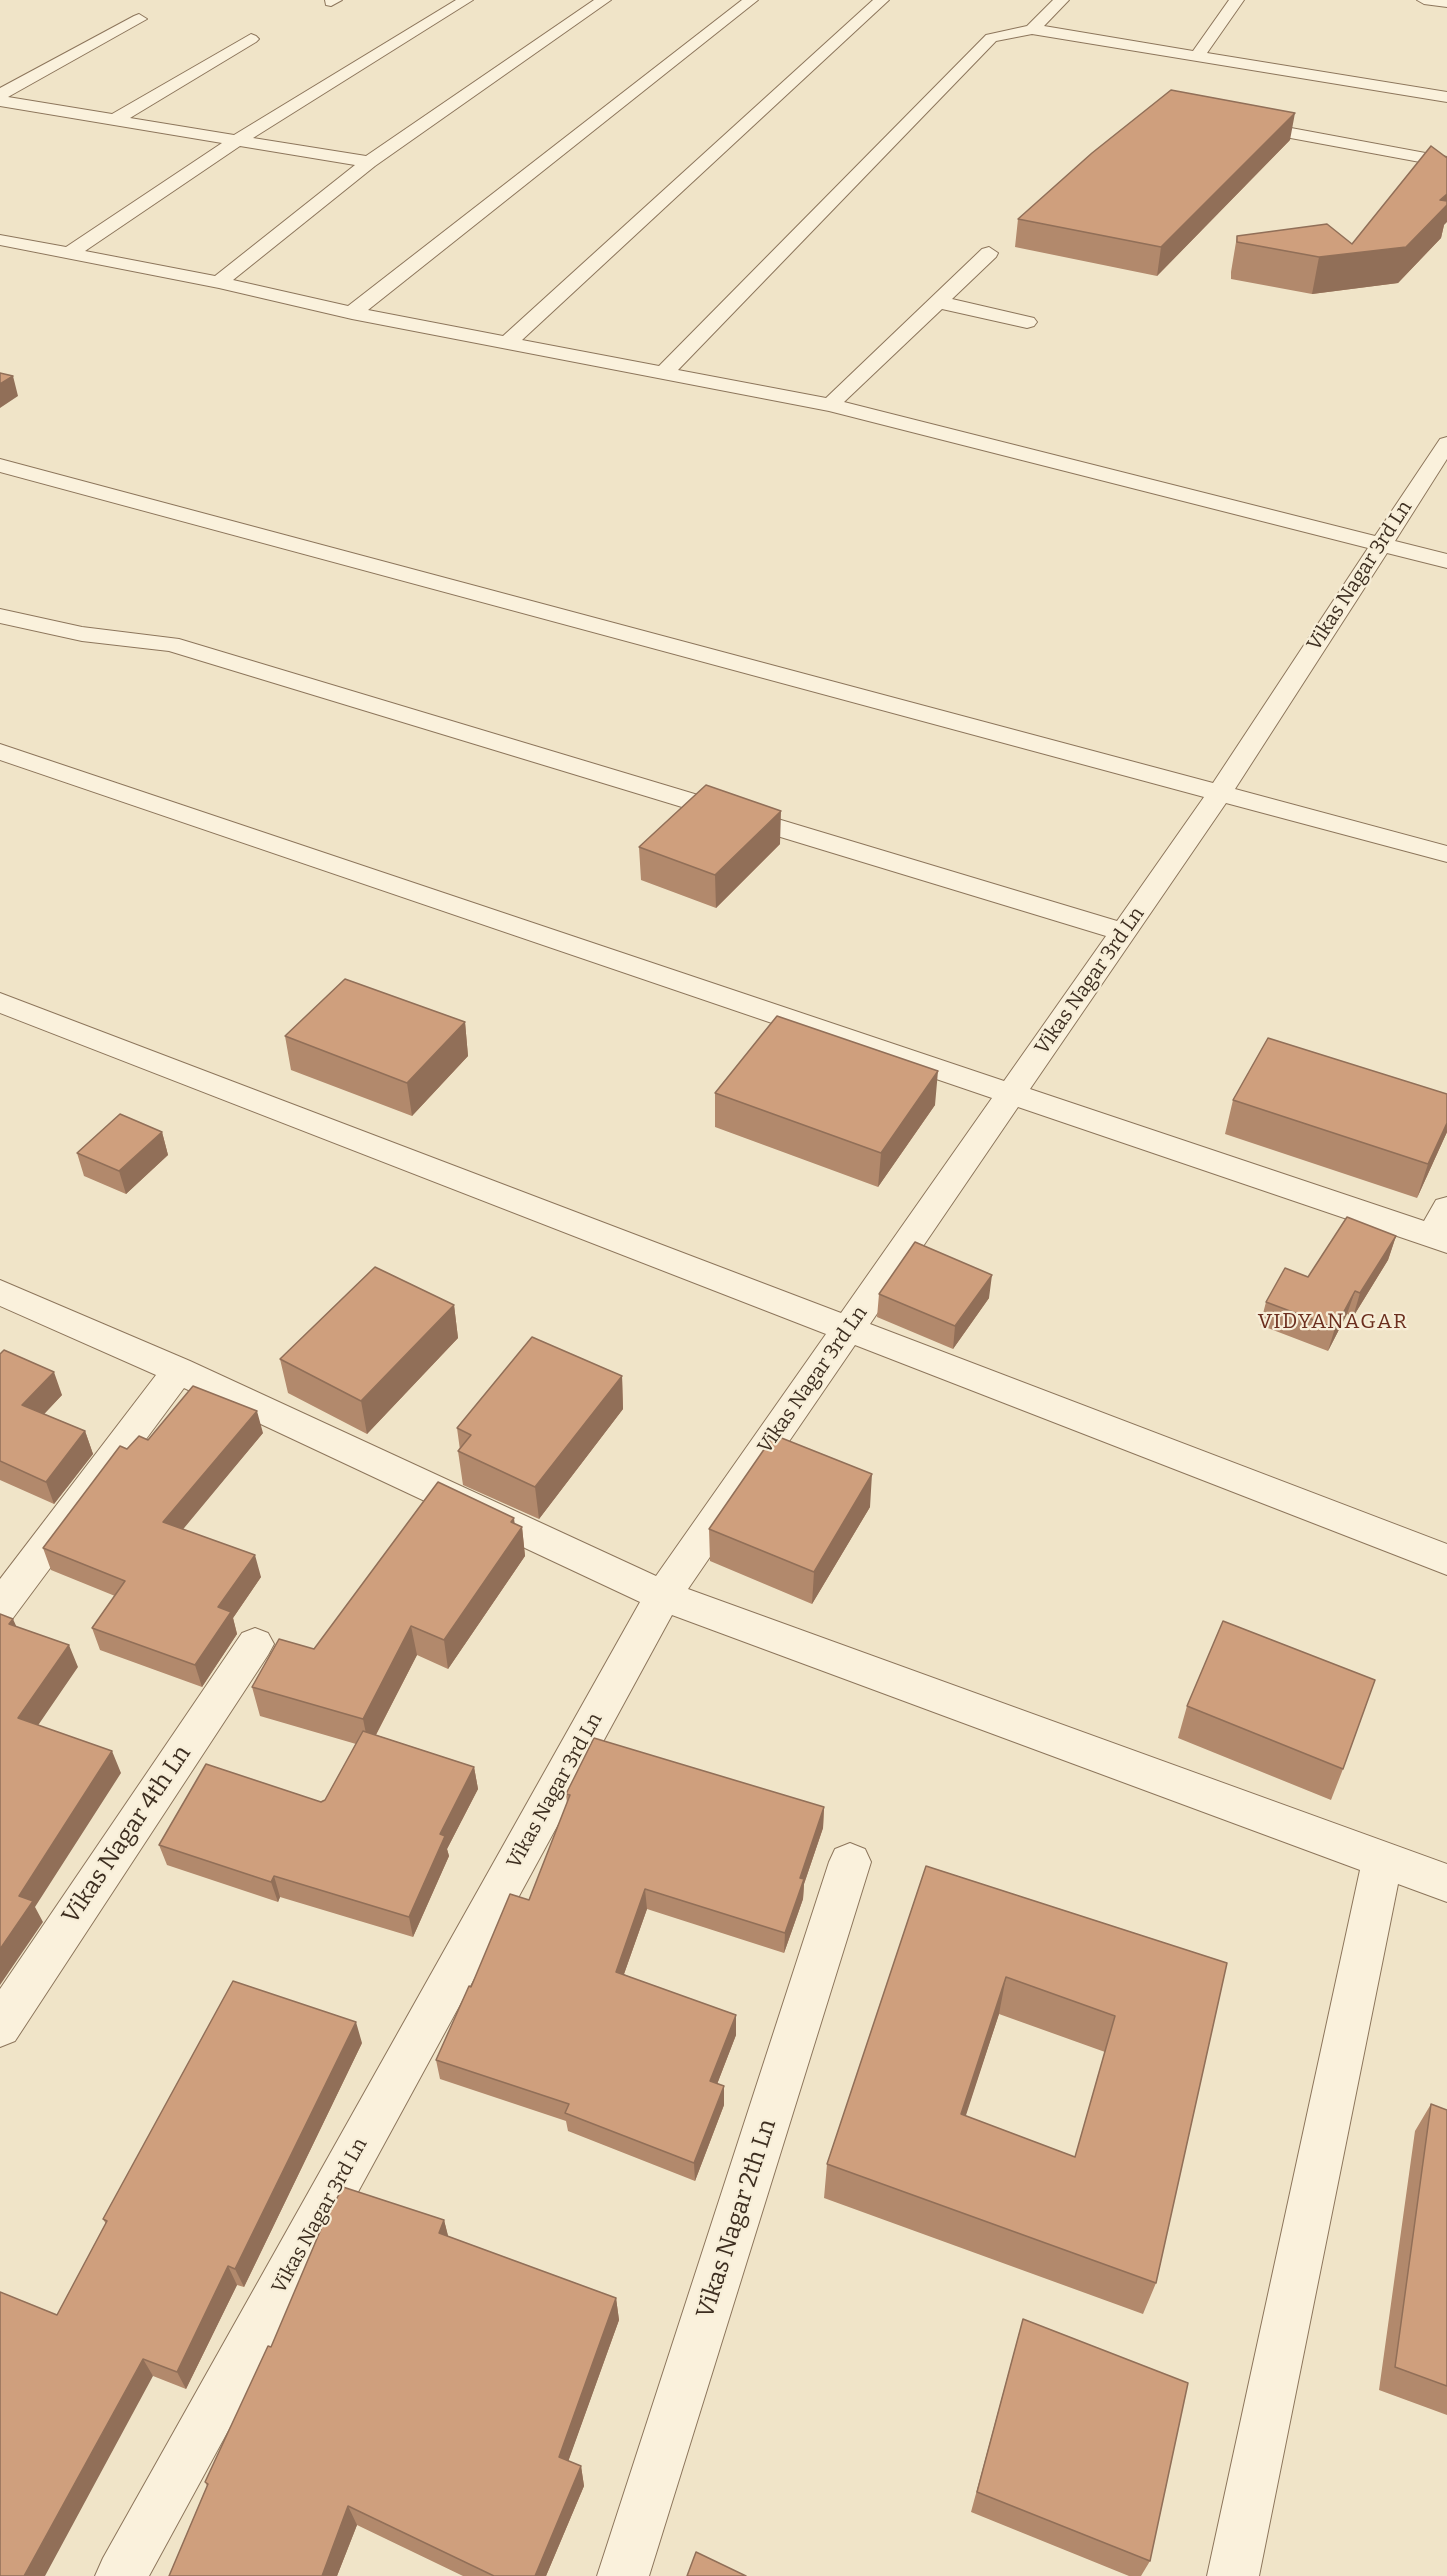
<!DOCTYPE html>
<style>
body{margin:0}
canvas{display:block;background:#f0e4c8}
</style>
<canvas width="1447" height="2576"></canvas>
<script>
const ctx = document.querySelector('canvas').getContext('2d');
ctx.lineJoin = 'round';
function shape(rows) {
  const path = new Path2D();
  for (const r of rows) {
    path.moveTo(r[0], r[1]);
    for (let i = 2; i < r.length; i += 2) path.lineTo(r[i], r[i + 1]);
  }
  return path;
}
function strokePath(path, color, width, dash) {
  ctx.strokeStyle = color;
  ctx.lineWidth = width;
  ctx.lineCap = dash ? 'butt' : 'round';
  ctx.setLineDash(dash || []);
  ctx.stroke(path);
}
function fillPath(path, color) {
  ctx.fillStyle = color;
  ctx.fill(path, 'evenodd');
}
function label(font, color, halo, rows, align = 'center') {
  ctx.font = font + ' Bitter,serif';
  ctx.lineWidth = 4.5;
  ctx.setLineDash([]);
  ctx.textBaseline = 'middle';
  ctx.strokeStyle = halo;
  ctx.fillStyle = color;
  for (const [text, x, y, turn = 0] of rows) {
    ctx.save();
    ctx.translate(x, y);
    ctx.rotate((+turn || 0) * Math.PI / 180);
    ctx.textAlign = isNaN(turn) ? turn : align;
    if (halo) ctx.strokeText(text, 0, 0);
    ctx.fillText(text, 0, 0);
    ctx.restore();
  }
}
const minor = shape([
 [325,0,342,0,331,6,326,5,325,0],
 [456,0,473,0,253,138,366,156,594,0,611,0,375,166,233,280,348,306,742,0,758,0,368,310,503,336,873,0,889,0,522,340,659,366,986,35,1027,26,1053,0,1069,0,1044,26,1193,51,1229,0,1244,0,1207,53,1447,92,1447,102,1032,34,996,41,678,370,826,398,982,249,989,247,998,253,996,257,952,299,1034,318,1037,322,1034,326,1027,328,942,309,844,402,1375,536,1440,439,1447,437,1447,459,1395,541,1447,554,1447,568,1387,553,1235,789,1447,846,1447,862,1226,803,1030,1089,1424,1221,1436,1200,1447,1197,1447,1253,1018,1107,870,1324,1447,1544,1447,1575,855,1345,688,1589,1447,1864,1447,1902,1398,1884,1259,2576,1207,2576,1360,1870,672,1615,149,2576,95,2576,103,2558,640,1602,184,1388,13,1618,0,1623,0,1579,156,1375,0,1306,0,1280,190,1361,656,1576,826,1334,0,1013,0,993,841,1313,992,1098,0,760,0,744,1004,1081,1106,936,169,651,82,641,0,623,0,609,82,627,179,639,1117,921,1204,797,0,472,0,459,1213,783,1368,548,829,411,352,319,219,288,0,245,0,235,66,247,222,143,0,106,0,88,134,16,139,14,147,19,8,97,112,114,251,34,256,36,259,39,256,42,130,118,234,135,456,0],
 [240,146,355,165,215,276,85,251,240,146],
 [1417,0,1447,0,1447,7,1424,4,1417,0],
 [1248,120,1447,157,1447,167,1242,129,1240,125,1248,120],
 [255,1628,268,1633,274,1644,268,1655,15,2041,0,2047,0,1989,242,1633,255,1628],
 [850,1843,865,1849,871,1862,649,2576,597,2576,829,1862,835,1849,850,1843]
]);
const wall = shape([
 [1290,140,1157,276,1015,247,1018,219],
 [1444,225,1441,238,1398,283,1312,294,1231,279,1231,272,1237,236,1352,244],
 [780,844,716,908,641,880,639,847],
 [465,1022,468,1056,412,1116,291,1070,285,1036],
 [715,1093,935,1105,878,1187,715,1127],
 [1447,1094,1447,1132,1417,1198,1225,1134,1233,1100],
 [162,1132,168,1155,126,1194,84,1176,77,1153],
 [1396,1236,1388,1260,1353,1317,1347,1314,1328,1351,1260,1325,1266,1302,1308,1277],
 [879,1294,989,1298,953,1349,877,1317],
 [454,1305,458,1338,367,1434,288,1393,280,1359],
 [0,1354,62,1395,44,1414,85,1431,93,1454,54,1504,0,1480],
 [622,1376,623,1409,539,1519,463,1485,458,1451,460,1450,457,1428],
 [263,1433,182,1529,261,1577,233,1618,237,1634,202,1687,100,1650,92,1628,115,1596,51,1570,43,1548,127,1449,148,1440],
 [870,1507,812,1604,710,1561,709,1529],
 [515,1524,522,1527,525,1556,448,1669,417,1655,376,1735,474,1767,478,1789,447,1849,449,1856,413,1937,280,1897,278,1902,167,1865,159,1845,325,1800,356,1744,260,1716,252,1687],
 [1187,1706,1343,1769,1331,1800,1178,1738],
 [566,1794,824,1807,823,1828,804,1884,803,1899,784,1953,647,1909,624,1974,736,2035,717,2084,724,2086,724,2105,695,2181,568,2131,566,2121,440,2079,436,2060,471,1987,529,1900,567,1803],
 [926,1866,1227,1963,1156,2283,1143,2314,824,2198,827,2164],
 [999,2014,1105,2052,1075,2157,965,2116],
 [362,2043,244,2287,237,2285,186,2389,153,2376,57,2315,106,2224,103,2219],
 [1431,2104,1447,2110,1447,2415,1379,2390,1415,2131],
 [444,2220,448,2237,616,2298,619,2320,568,2461,581,2466,584,2486,546,2576,463,2576,357,2525,337,2576,169,2576,207,2486,205,2482,271,2347],
 [1023,2319,1150,2561,1141,2576,1129,2576,971,2512]
]);
const shadedWall = shape([
 [1295,113,1290,140,1157,276,1161,247],
 [1447,194,1447,222,1444,225,1441,238,1398,283,1312,294,1319,257,1406,247,1440,200],
 [13,376,18,396,0,408,0,384],
 [781,811,780,844,716,908,715,875],
 [465,1022,468,1056,412,1116,407,1083],
 [938,1071,935,1105,878,1187,881,1153],
 [1447,1123,1447,1132,1417,1198,1428,1164],
 [162,1132,168,1155,126,1194,119,1171],
 [1396,1236,1388,1260,1353,1317,1360,1293],
 [992,1275,989,1298,953,1349,955,1326],
 [1355,1291,1347,1314,1328,1351,1335,1328],
 [454,1305,458,1338,367,1434,361,1401],
 [54,1372,62,1395,31,1428,22,1405],
 [622,1376,623,1409,539,1519,535,1487],
 [257,1411,263,1433,170,1545,163,1522],
 [85,1431,93,1454,54,1504,46,1482],
 [872,1474,870,1507,812,1604,814,1572],
 [514,1518,516,1535,522,1527,525,1556,448,1669,444,1640,511,1522],
 [255,1555,261,1577,233,1618,237,1634,202,1687,195,1665,218,1607],
 [13,1619,23,1641,9,1624],
 [411,1626,417,1655,369,1748,363,1719],
 [69,1645,78,1667,28,1740,18,1718],
 [112,1751,121,1773,35,1907,43,1922,0,1985,0,1949,19,1896],
 [474,1767,478,1789,447,1849,449,1856,413,1937,409,1917,440,1834],
 [824,1807,823,1828,804,1884,803,1899,784,1953,785,1933,800,1878],
 [274,1876,280,1897,278,1902,271,1882],
 [645,1889,647,1909,618,1991,616,1972],
 [1006,1977,999,2014,955,2149,961,2114],
 [736,2015,736,2035,711,2100,710,2081],
 [356,2022,362,2043,244,2287,235,2269],
 [724,2086,724,2105,695,2181,694,2163],
 [444,2220,450,2243,439,2233],
 [228,2266,237,2285,186,2389,177,2372],
 [616,2298,619,2320,563,2476,559,2457],
 [143,2359,153,2376,45,2576,24,2576],
 [581,2466,584,2486,546,2576,535,2576],
 [348,2506,357,2525,337,2576,322,2576]
]);
const building = shape([
 [1171,90,1295,113,1161,247,1018,219,1092,153,1171,90],
 [1431,146,1447,158,1447,194,1440,200,1447,201,1447,205,1406,247,1319,257,1237,242,1237,236,1327,224,1352,244,1431,146],
 [0,373,13,376,0,384,0,373],
 [706,785,781,811,715,875,639,847,706,785],
 [345,979,465,1022,407,1083,285,1036,345,979],
 [777,1016,938,1071,881,1153,715,1093,777,1016],
 [1268,1038,1447,1094,1447,1123,1428,1164,1233,1100,1268,1038],
 [120,1114,162,1132,119,1171,77,1153,120,1114],
 [1347,1217,1396,1236,1360,1293,1355,1291,1335,1328,1266,1302,1285,1268,1308,1277,1347,1217],
 [915,1242,992,1275,955,1326,879,1294,915,1242],
 [375,1267,454,1305,361,1401,280,1359,375,1267],
 [532,1337,622,1376,535,1487,458,1451,471,1435,457,1428,532,1337],
 [4,1350,54,1372,22,1405,85,1431,46,1482,0,1461,0,1354,4,1350],
 [193,1386,257,1411,163,1522,255,1555,218,1607,231,1612,195,1665,92,1628,125,1581,43,1548,120,1446,127,1449,139,1436,148,1440,193,1386],
 [774,1435,872,1474,814,1572,709,1529,774,1435],
 [438,1482,514,1518,511,1522,522,1527,444,1640,411,1626,363,1719,252,1687,279,1639,314,1649,438,1482],
 [0,1614,13,1619,9,1624,69,1645,18,1718,112,1751,19,1896,33,1901,0,1949,0,1614],
 [1223,1621,1375,1680,1343,1769,1187,1706,1223,1621],
 [363,1731,474,1767,440,1834,445,1836,409,1917,274,1876,271,1882,159,1845,206,1764,321,1802,325,1800,363,1731],
 [594,1738,824,1807,800,1878,804,1879,785,1933,645,1889,616,1972,736,2015,710,2081,724,2086,694,2163,565,2113,569,2104,436,2060,469,1986,471,1987,510,1894,529,1900,570,1795,566,1794,594,1738],
 [926,1866,1227,1963,1156,2283,827,2164,926,1866],
 [1006,1977,1115,2016,1075,2157,961,2114,1006,1977],
 [233,1981,356,2022,235,2269,228,2266,177,2372,143,2359,24,2576,0,2576,0,2292,57,2315,107,2221,103,2219,233,1981],
 [1431,2104,1447,2110,1447,2386,1395,2367,1431,2104],
 [343,2187,444,2220,439,2233,616,2298,559,2457,581,2466,535,2576,494,2576,348,2506,322,2576,169,2576,208,2484,205,2482,268,2346,271,2347,324,2222,343,2187],
 [1023,2319,1188,2383,1150,2561,977,2492,1023,2319],
 [696,2552,746,2576,687,2576,696,2552]
]);
const streetNames = [
 ["Vikas Nagar 3rd Ln",1360,576,-57],
 ["Vikas Nagar 3rd Ln",1090,981,-55],
 ["Vikas Nagar 3rd Ln",813,1380,-55],
 ["Vikas Nagar 3rd Ln",555,1791,-61],
 ["Vikas Nagar 3rd Ln",320,2216,-61]
];
const neighbourhoodNames = [
 ["VIDYANAGAR",1333,1322]
];
const nearStreetnames = [
 ["Vikas Nagar 4th Ln",127,1835,-56],
 ["Vikas Nagar 2th Ln",737,2219,-72]
];
strokePath(minor, '#8d765c', 2);
fillPath(minor, '#faf1dc');
fillPath(wall, '#b2896c');
fillPath(shadedWall, '#916f58');
fillPath(building, '#cf9f7d');
strokePath(building, '#916f58', 1.5);
label('20px', '#3d2e20', '#f7eed8', streetNames);
ctx.letterSpacing = '1.5px';
label('21px', '#6b2e1e', '#f7eed8', neighbourhoodNames);
ctx.letterSpacing = '0px';
label('24px', '#3d2e20', '#f7eed8', nearStreetnames);
</script>
